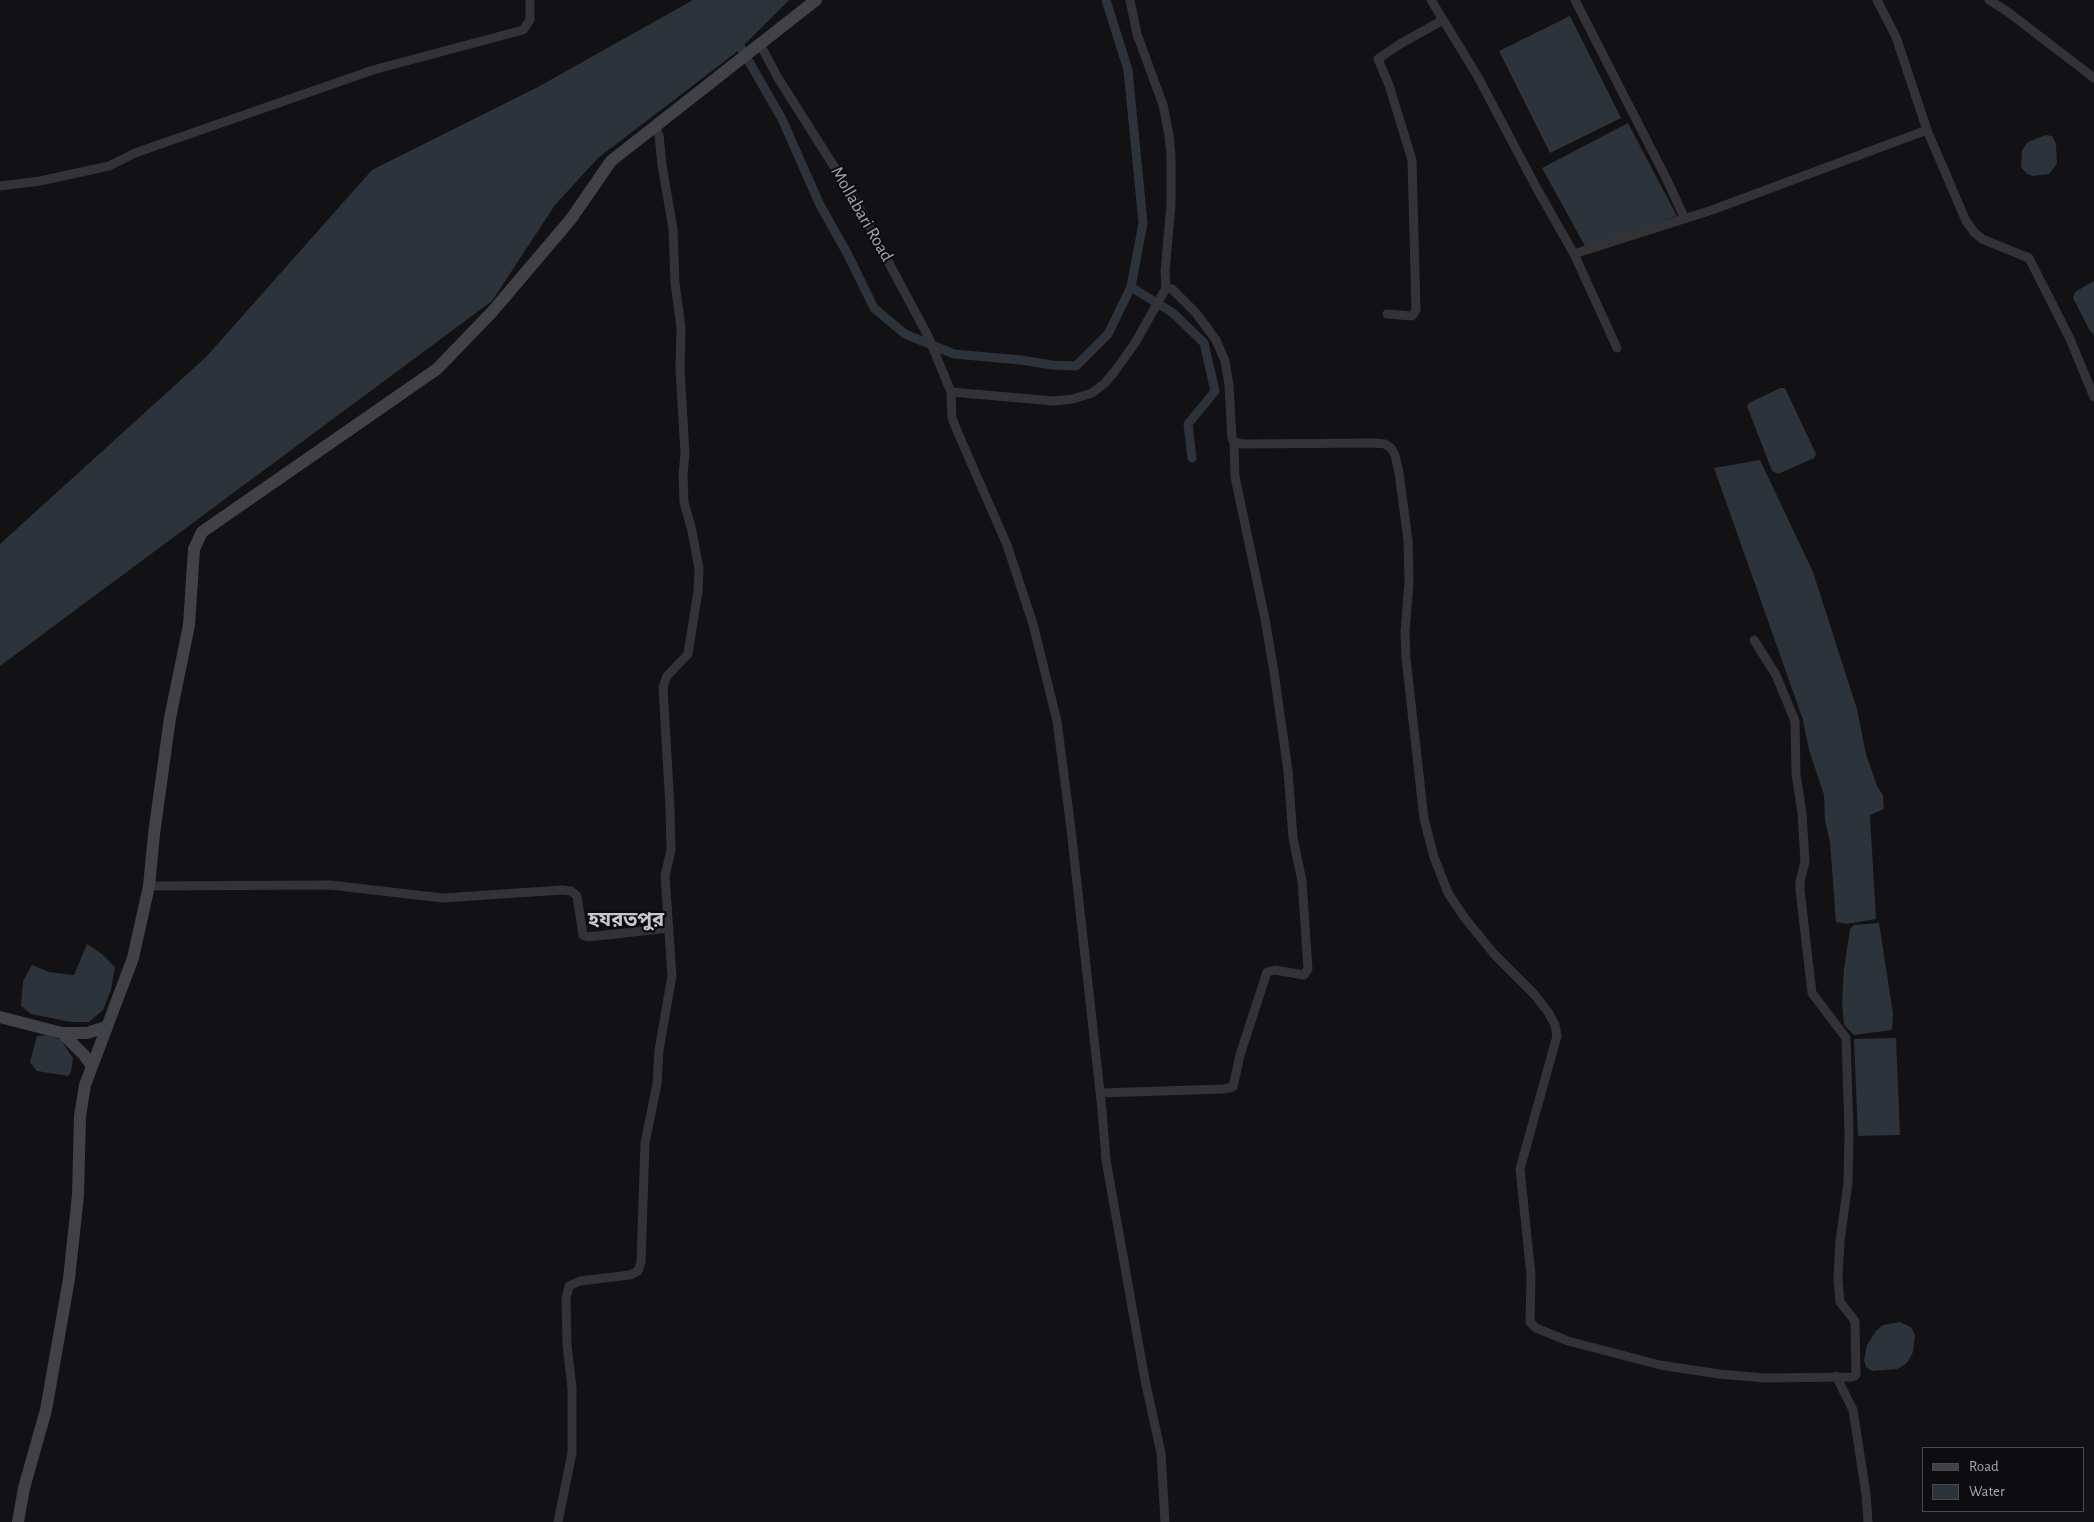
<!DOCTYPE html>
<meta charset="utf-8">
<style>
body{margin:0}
#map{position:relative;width:2094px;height:1522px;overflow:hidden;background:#121113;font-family:"Alegreya Sans",sans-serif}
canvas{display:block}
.legend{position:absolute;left:1922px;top:1447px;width:162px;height:65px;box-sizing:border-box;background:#0d0c0e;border:1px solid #494a50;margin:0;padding:6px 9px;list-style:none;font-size:15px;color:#a4a7b2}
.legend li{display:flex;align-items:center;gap:10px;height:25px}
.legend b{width:25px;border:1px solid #494a50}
</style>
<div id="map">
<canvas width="2094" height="1522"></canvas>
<ul class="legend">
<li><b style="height:6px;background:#414247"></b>Road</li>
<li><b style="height:14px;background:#2c333a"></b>Water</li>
</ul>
</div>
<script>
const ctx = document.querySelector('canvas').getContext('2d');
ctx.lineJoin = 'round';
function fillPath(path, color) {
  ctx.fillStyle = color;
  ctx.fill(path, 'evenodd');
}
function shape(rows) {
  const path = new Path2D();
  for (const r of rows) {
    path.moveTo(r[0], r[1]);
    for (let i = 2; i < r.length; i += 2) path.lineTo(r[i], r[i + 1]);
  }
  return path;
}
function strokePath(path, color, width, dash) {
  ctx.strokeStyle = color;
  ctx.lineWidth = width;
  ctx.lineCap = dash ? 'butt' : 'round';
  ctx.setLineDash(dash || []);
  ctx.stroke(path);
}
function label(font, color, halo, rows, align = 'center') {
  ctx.font = font + ' "Alegreya Sans","Noto Sans Bengali",sans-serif';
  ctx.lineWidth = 4.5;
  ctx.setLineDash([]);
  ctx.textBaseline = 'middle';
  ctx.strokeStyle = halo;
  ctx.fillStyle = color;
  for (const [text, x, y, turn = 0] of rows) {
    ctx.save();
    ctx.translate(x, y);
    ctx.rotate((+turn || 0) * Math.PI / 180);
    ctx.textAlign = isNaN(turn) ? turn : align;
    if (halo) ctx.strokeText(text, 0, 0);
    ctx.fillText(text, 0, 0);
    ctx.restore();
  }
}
const water = shape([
 [693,0,789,0,738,51,598,158,555,205,492,301,0,666,0,544,206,357,372,170,536,88],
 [1570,16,1621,118,1550,153,1499,51],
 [1628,123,1677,216,1586,248,1542,168],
 [2046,135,2052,136,2056,144,2057,164,2049,174,2033,176,2027,174,2021,167,2022,150,2028,142],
 [2094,281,2094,335,2090,331,2073,298,2075,292],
 [1780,388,1785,388,1816,454,1814,458,1778,474,1772,471,1747,406,1749,403],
 [1760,460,1813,572,1857,709,1866,754,1877,786,1883,795,1884,809,1870,815,1876,919,1846,924,1836,922,1830,842,1825,821,1824,795,1809,750,1803,720,1714,468],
 [1879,923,1893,1013,1892,1030,1854,1035,1844,1025,1842,1002,1844,969,1850,929,1854,925],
 [87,944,102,954,115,967,111,990,103,1010,89,1022,71,1022,31,1014,21,1006,23,981,32,965,49,972,74,975],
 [47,1035,61,1040,73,1058,71,1072,68,1076,37,1071,30,1062,37,1036],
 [1896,1038,1900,1135,1858,1136,1854,1039],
 [1900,1322,1911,1327,1915,1335,1913,1352,1910,1358,1906,1364,1897,1369,1872,1371,1866,1367,1864,1360,1867,1345,1876,1331,1883,1325]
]);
const canal = shape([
 [736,39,782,119,820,205,847,253,874,308,905,334,954,354,1021,360,1052,365,1076,366,1108,334,1131,287,1143,223,1128,70,1106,0],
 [1131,287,1173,313,1204,343,1215,391,1188,424,1192,458]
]);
const street = shape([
 [1130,0,1137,34,1163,105,1169,135,1171,156,1171,205,1165,271,1166,288],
 [1431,0,1478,77,1536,187,1574,254,1617,348],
 [1575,0,1666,178,1685,219],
 [1877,0,1896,37,1927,130,1966,221,1974,232,1982,239,2029,258,2070,339,2094,397],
 [1989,0,2008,12,2094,78],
 [760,44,778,78,854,198,928,336,951,392,952,418,958,433,1007,545,1033,624,1057,721,1071,829,1102,1110,1106,1160,1145,1380,1161,1453,1165,1522],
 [0,186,40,181,109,166,135,153,373,70,523,30,530,20,530,0],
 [1574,254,1712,210,1927,130],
 [1166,288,1172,289,1196,313,1216,340,1225,361,1229,385,1232,438,1234,442,1243,444,1376,443,1385,444,1391,448,1395,455,1399,473,1408,540,1409,582,1405,632,1406,658,1424,819,1434,857,1448,893,1464,917,1494,954,1534,994,1548,1012,1555,1025,1557,1036,1520,1169,1531,1275,1530,1322,1536,1328,1568,1341,1660,1365,1719,1374,1765,1378,1852,1377,1856,1375,1855,1321,1840,1302,1838,1278,1840,1241,1848,1183,1849,1132,1846,1038,1812,993,1800,890,1800,881,1805,862,1802,813,1796,774,1795,721,1776,675,1754,640],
 [1387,314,1412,316,1416,310,1412,160,1389,85,1378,59,1400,44,1443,20],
 [951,392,1054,401,1073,399,1092,393,1105,383,1115,371,1135,343,1166,288],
 [149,886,330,885,443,898,562,890,571,891,577,896,583,935,588,937,669,928],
 [1100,1093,1224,1089,1233,1087,1240,1055,1267,972,1275,970,1304,975,1308,969,1302,881,1293,838,1288,771,1274,672,1265,619,1235,477,1234,442],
 [1836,1376,1853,1410,1866,1494,1868,1522],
 [558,1522,572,1453,572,1388,567,1345,566,1298,569,1286,580,1281,630,1275,638,1271,641,1262,645,1143,657,1084,659,1050,672,976,665,876,671,850,670,808,663,687,667,676,688,654,698,591,699,569,692,531,684,502,683,474,685,454,680,369,681,328,675,283,673,229,662,165,659,135,654,126]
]);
const secondary = shape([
 [0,1017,62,1033,87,1033,106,1027],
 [62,1033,84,1055,92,1066],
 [18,1522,24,1488,46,1410,69,1279,78,1195,80,1116,85,1085,133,958,149,886,154,834,170,718,189,625,194,549,202,532,437,369,492,312,571,219,611,161,816,0]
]);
const streetNames = [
 ["Mollabari Road",862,214,60]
];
const quarterNames = [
 ["হযরতপুর",626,920]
];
fillPath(water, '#2c333a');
strokePath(canal, '#2c333a', 9);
strokePath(street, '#333337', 9);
strokePath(secondary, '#414247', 12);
label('18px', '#a4a7b2', '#0d0c0e', streetNames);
label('bold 20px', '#c5c6ce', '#0d0c0e', quarterNames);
</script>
